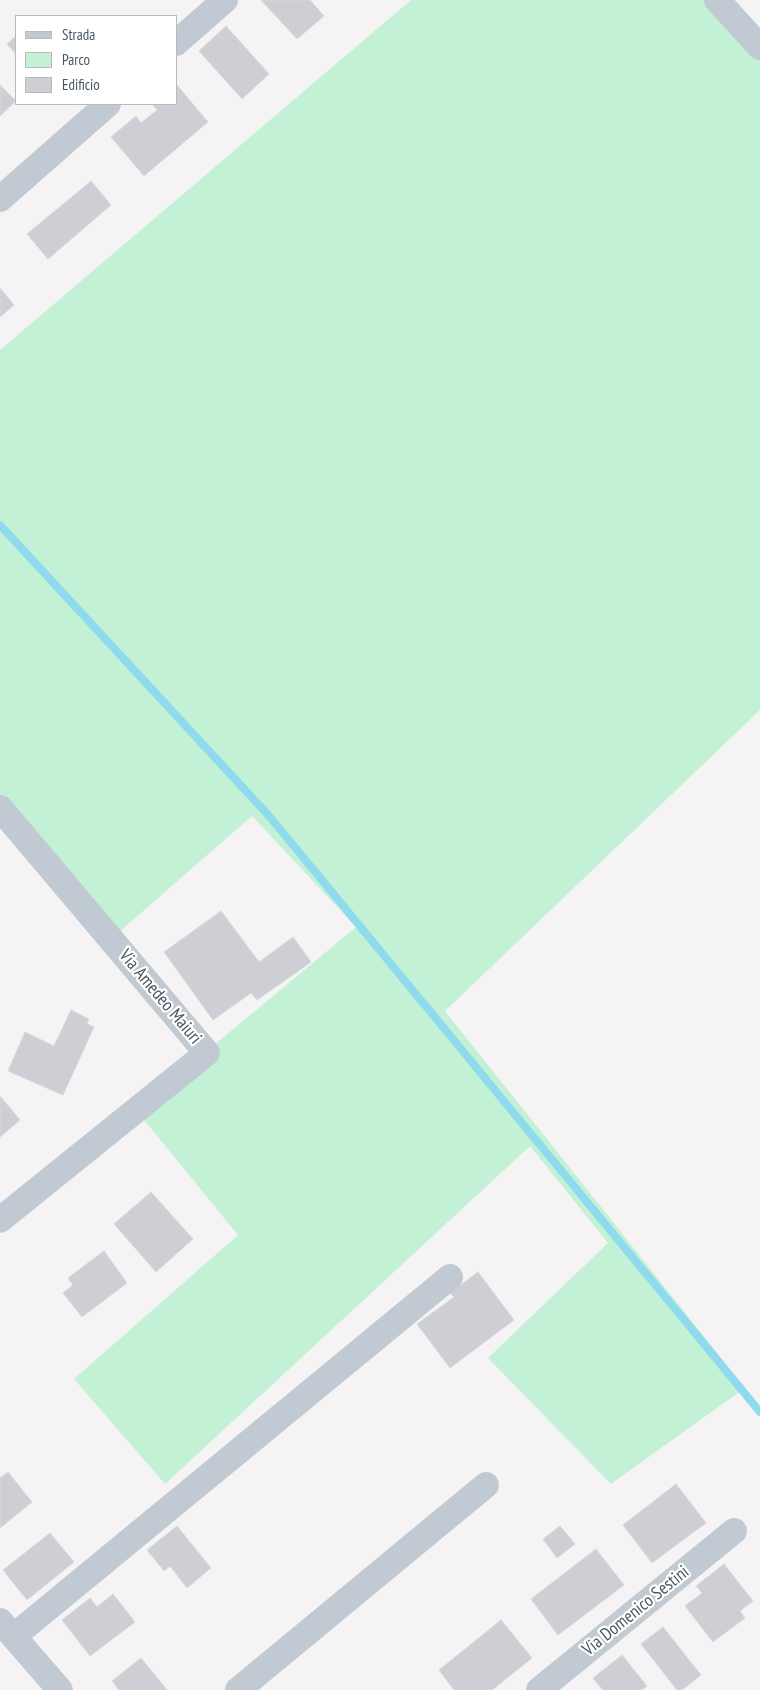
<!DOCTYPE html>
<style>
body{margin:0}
#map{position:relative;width:760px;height:1690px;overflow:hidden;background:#f5f3f3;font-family:"PT Sans Narrow",sans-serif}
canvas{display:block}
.legend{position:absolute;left:15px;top:15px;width:162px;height:90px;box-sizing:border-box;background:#fff;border:1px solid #b7bbc0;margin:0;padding:6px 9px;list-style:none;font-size:15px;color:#4a5661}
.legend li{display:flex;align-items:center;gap:10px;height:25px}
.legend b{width:25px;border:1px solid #b7bbc0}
</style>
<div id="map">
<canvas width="760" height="1690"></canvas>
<ul class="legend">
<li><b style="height:6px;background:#c1cad2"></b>Strada</li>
<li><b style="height:14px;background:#c3f1d5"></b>Parco</li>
<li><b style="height:14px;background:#cdcfd5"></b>Edificio</li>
</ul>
</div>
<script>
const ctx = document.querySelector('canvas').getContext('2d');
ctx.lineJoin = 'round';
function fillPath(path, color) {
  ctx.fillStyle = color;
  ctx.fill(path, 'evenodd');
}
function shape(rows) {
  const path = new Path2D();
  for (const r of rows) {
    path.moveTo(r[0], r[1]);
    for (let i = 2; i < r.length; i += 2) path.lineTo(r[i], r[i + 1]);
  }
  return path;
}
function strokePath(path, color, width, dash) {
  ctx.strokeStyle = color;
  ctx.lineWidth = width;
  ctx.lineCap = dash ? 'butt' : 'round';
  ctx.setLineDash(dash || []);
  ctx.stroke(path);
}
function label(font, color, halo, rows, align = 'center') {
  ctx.font = font + ' "PT Sans Narrow",sans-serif';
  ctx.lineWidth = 4.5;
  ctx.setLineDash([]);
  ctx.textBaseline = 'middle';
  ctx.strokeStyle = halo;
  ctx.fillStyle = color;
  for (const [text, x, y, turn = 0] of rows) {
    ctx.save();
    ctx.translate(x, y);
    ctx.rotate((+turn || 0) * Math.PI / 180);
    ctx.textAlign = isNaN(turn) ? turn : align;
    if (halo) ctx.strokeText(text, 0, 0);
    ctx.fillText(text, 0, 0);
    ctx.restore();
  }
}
const green = shape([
 [411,0,717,0,760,47,760,710,445,1011,745,1388,611,1484,488,1358,608,1243,530,1146,165,1484,74,1379,238,1235,136,1110,356,927,252,816,111,939,0,808,0,350]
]);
const stream = shape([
 [0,525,270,817,760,1412]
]);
const building = shape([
 [261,0,310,0,324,16,297,39,261,0],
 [226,26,269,74,242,99,199,51,226,26],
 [16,36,16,54,7,44,16,36],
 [0,85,16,101,0,116,0,85],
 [177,85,208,122,144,176,111,137,136,116,141,123,157,110,153,105,155,104,176,104,177,85],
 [91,181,111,205,48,259,27,234,91,181],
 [0,288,14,305,0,317,0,288],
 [221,911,259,962,293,937,311,962,257,1000,251,993,213,1020,164,952,221,911],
 [71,1010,89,1019,87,1024,94,1027,63,1095,8,1071,25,1032,54,1046,71,1010],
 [0,1096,20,1120,0,1137,0,1096],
 [151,1192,193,1239,156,1272,114,1224,151,1192],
 [104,1251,127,1283,82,1317,63,1293,73,1285,68,1278,104,1251],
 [478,1272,514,1320,450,1368,417,1324,454,1297,450,1293,478,1272],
 [8,1472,32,1502,0,1528,0,1478,8,1472],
 [676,1484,706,1523,652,1563,623,1525,676,1484],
 [177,1526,211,1568,187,1588,170,1566,164,1571,147,1550,177,1526],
 [560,1526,575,1544,557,1558,543,1539,560,1526],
 [50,1533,74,1562,27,1600,3,1570,50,1533],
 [596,1549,624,1585,558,1635,531,1599,596,1549],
 [724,1564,753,1601,740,1611,745,1618,713,1642,685,1606,702,1593,696,1586,724,1564],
 [113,1594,135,1622,90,1656,62,1620,90,1598,97,1607,113,1594],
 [501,1620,532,1658,492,1690,454,1690,439,1670,501,1620],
 [663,1627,701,1675,682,1690,677,1690,641,1644,663,1627],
 [622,1655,647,1686,642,1690,603,1690,593,1678,622,1655],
 [141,1658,167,1690,119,1690,112,1681,141,1658]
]);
const street = shape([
 [717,0,760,47],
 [176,43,225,0],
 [0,199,108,104],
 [0,808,207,1053,0,1220],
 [0,1621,60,1690],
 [14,1636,450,1277],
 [238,1690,486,1485],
 [539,1690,734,1531]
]);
const streetNames = [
 ["Via Amedeo Maiuri",160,997,50],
 ["Via Domenico Sestini",636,1611,-39]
];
fillPath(green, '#c3f1d5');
strokePath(stream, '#90daee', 8);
fillPath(building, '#cdcfd5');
strokePath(building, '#d7d9de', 1);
strokePath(street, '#c1cad2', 26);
label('18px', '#4a5661', '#fff', streetNames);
</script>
